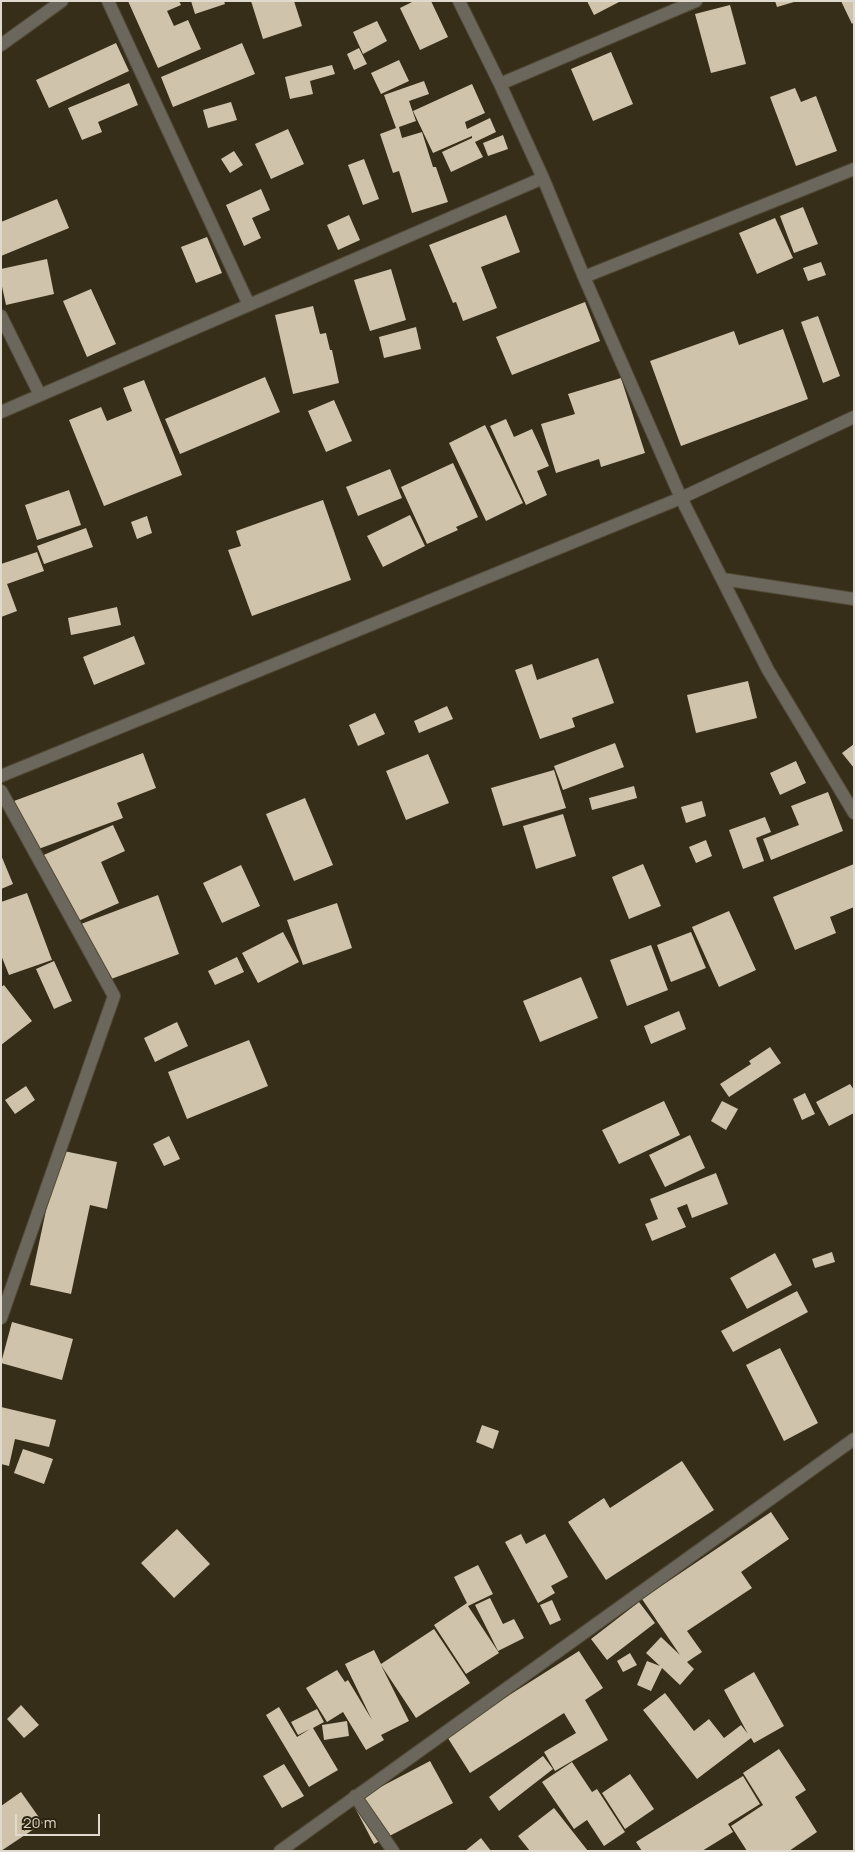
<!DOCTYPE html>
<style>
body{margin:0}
#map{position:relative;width:855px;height:1852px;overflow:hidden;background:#372e1a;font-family:Manrope,sans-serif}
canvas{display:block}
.frame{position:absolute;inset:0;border:2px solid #dfdacd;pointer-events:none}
.scale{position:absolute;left:15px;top:1814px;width:85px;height:22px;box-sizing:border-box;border:2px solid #dfdacd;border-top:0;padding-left:6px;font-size:15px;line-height:18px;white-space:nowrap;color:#dfdacd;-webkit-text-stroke:4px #2d2410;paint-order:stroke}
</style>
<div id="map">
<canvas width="855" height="1852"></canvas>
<div class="frame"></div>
<div class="scale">20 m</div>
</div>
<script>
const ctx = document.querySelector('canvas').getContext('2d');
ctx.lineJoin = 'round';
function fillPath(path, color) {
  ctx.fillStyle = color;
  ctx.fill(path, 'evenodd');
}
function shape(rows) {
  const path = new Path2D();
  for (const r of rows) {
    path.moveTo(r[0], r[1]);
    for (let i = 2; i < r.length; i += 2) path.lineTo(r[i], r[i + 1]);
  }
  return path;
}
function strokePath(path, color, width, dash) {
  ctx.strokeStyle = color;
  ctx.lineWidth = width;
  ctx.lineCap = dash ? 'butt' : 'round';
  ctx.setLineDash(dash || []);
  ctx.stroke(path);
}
const building = shape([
 [128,1,179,1,181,5,167,11,174,26,188,20,201,49,158,68],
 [191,1,224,1,225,4,195,14],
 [251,1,294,1,302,26,263,39],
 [414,1,431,1,448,37,420,50,400,8],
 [587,1,621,1,594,15],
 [775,1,794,1,794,2,777,7],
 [841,1,854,1,854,22,852,24],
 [730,5,746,64,711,73,695,14],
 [377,21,387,41,363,54,353,32],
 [116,43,129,71,49,108,36,80],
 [242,43,255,74,173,107,161,77],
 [359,48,367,64,354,70,347,54],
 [611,52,633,104,593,121,571,69],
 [399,60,409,81,381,94,371,73],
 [332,65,335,74,310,81,313,94,290,99,285,77],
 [424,81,429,94,409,101,416,121,399,127,402,138,422,132,433,167,436,167,448,202,412,213,399,171,393,173,380,134,396,128,384,95],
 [129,83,138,105,98,122,102,132,82,140,68,108],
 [472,84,485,113,465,122,467,129,490,118,496,132,475,142,483,157,451,172,442,152,472,138,472,136,433,153,413,111],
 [795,88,801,102,816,96,837,151,796,166,770,97],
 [231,102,237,120,208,128,203,110],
 [288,129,304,164,271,179,255,144],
 [503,135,508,149,488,156,483,143],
 [234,151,243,165,230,173,221,159],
 [364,159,379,199,363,205,348,165],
 [261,189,270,210,252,218,261,238,244,246,226,205],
 [57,199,69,228,1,256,1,222],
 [803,207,818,244,794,253,780,216],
 [349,215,360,240,338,250,327,225],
 [506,215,520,252,481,267,497,308,463,321,456,302,453,303,429,245],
 [775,218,793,258,757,274,739,233],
 [207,237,222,273,196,283,181,247],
 [47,259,54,294,6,305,1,282,1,269],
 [821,262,826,275,808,281,803,268],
 [391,269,406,320,370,331,354,280],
 [91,289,116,344,87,357,63,301],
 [585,302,600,341,512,375,496,337],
 [313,306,320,334,326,333,330,350,332,350,339,383,293,394,275,315],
 [818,316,840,376,823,383,801,322],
 [416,327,421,349,384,358,379,337],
 [783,329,808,399,681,446,650,361,734,331,739,345],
 [265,377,280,412,180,454,165,419],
 [621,378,645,453,601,467,599,459,556,473,541,424,575,414,568,394],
 [144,380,182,475,104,506,69,420,101,407,107,421,132,411,123,388],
 [334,400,352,441,326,452,308,411],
 [506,419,514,437,532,429,549,466,537,471,547,495,526,505,490,426],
 [485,425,523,503,486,521,449,443],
 [453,463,478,517,456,527,458,530,427,544,401,487],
 [390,469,402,498,358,516,346,487],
 [69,490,81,525,37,540,25,505],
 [323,500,351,580,252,616,228,550,241,546,236,531],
 [410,515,425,546,383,567,367,536],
 [147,516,152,533,137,539,131,522],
 [86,528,93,547,44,564,37,546],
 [37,552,44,571,7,584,17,611,1,617,1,564],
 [117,607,121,625,71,635,68,618],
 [134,636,145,664,94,685,83,657],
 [598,658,614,703,572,718,575,727,540,739,515,670,532,664,537,680],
 [748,681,757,718,696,733,687,695],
 [447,706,453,719,419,733,414,721],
 [375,713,385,734,358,746,349,725],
 [615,743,624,767,563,790,554,766],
 [854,744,854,768,842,753],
 [143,753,156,788,117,803,123,818,33,851,14,801],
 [428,754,449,803,406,820,386,771],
 [796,761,806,783,780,795,770,773],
 [554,770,566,808,503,826,491,788],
 [634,786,637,798,592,810,589,798],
 [828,792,843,831,771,860,763,839,799,825,791,806],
 [305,798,333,865,294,881,266,814],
 [702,801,706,816,686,823,681,807],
 [563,814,576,856,536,869,523,826],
 [765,817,771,832,756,838,764,861,743,869,729,830],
 [113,825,125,851,101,862,119,903,69,925,39,857],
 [706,840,712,856,696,863,689,847],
 [1,855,13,884,1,889],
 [643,864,661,906,629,919,612,877],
 [854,864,854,907,830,917,836,933,795,950,773,897],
 [241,865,260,906,222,923,203,883],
 [27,893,52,960,9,975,1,955,1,902],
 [158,895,179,954,103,982,81,924],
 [337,903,352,948,303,965,287,920],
 [729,911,756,970,719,987,692,927],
 [283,932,299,962,258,983,242,953],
 [691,932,706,968,671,982,657,945],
 [651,945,668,990,627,1006,610,960],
 [237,957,244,972,215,985,208,971],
 [54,961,72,1001,54,1009,36,969],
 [581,977,598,1018,540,1042,523,1001],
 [4,985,32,1021,1,1045,1,987],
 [679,1011,686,1029,651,1044,644,1026],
 [177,1022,188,1046,155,1062,144,1038],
 [249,1040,268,1086,187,1119,168,1072],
 [770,1047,781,1063,729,1097,720,1084,751,1064,749,1061],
 [850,1084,854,1090,854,1113,829,1126,816,1102],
 [26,1086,35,1100,15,1114,5,1100],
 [805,1093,815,1114,802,1120,793,1099],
 [664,1101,680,1135,619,1164,602,1130],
 [722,1101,738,1109,726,1130,711,1121],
 [690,1135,705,1168,665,1187,649,1155],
 [169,1136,180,1159,164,1166,153,1144],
 [59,1150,117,1162,107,1209,90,1205,71,1294,30,1285],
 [716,1173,728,1204,692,1218,687,1204,677,1208,686,1227,652,1241,645,1224,658,1219,650,1199],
 [832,1252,835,1262,815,1268,812,1259],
 [775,1253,792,1285,747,1309,730,1278],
 [797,1291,808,1312,733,1352,721,1331],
 [12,1322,73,1339,62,1380,1,1363],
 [780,1348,818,1423,784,1441,746,1365],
 [1,1407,56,1420,49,1447,15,1439,9,1466,1,1464],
 [482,1425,499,1431,493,1449,476,1442],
 [23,1449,53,1459,44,1484,14,1473],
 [682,1461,714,1510,606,1580,568,1522,604,1498,610,1508],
 [771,1512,789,1539,741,1572,752,1588,687,1631,702,1652,687,1662,694,1669,680,1685,662,1668,651,1691,637,1685,647,1661,660,1666,646,1653,661,1637,680,1655,642,1599],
 [177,1529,210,1564,174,1598,141,1563],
 [521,1534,526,1544,545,1534,568,1577,551,1586,555,1593,538,1603,505,1542],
 [478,1565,493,1594,468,1606,499,1653,466,1674,434,1625,467,1603,454,1577],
 [490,1598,503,1624,514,1619,524,1638,498,1651,475,1605],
 [552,1600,561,1620,550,1625,540,1605],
 [639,1602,655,1623,607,1660,591,1639],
 [434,1629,470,1683,416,1718,381,1665,409,1721,381,1735,384,1740,366,1750,343,1712,327,1722,306,1688,337,1670,345,1682,348,1680,372,1720,345,1664,374,1650,381,1664],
 [579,1651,603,1688,585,1700,608,1740,555,1771,544,1752,576,1733,564,1713,470,1773,446,1735],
 [630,1653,637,1665,623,1672,617,1661],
 [754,1672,784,1726,754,1743,751,1738,697,1779,643,1710,665,1693,694,1731,709,1719,724,1738,741,1725,748,1734,724,1690],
 [21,1705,39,1725,24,1738,7,1719],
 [279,1707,297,1737,310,1729,298,1735,291,1722,317,1709,324,1722,313,1728,338,1770,309,1787,266,1715],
 [347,1721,349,1736,324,1740,322,1725],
 [779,1749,806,1790,795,1797,817,1832,789,1851,747,1851,731,1826,763,1805,743,1773],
 [543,1756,553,1769,499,1811,489,1797],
 [430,1761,453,1803,374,1844,352,1802],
 [572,1762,592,1792,597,1789,625,1832,604,1846,587,1820,574,1829,542,1782],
 [284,1764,304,1796,282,1808,263,1776],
 [630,1774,654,1809,625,1829,602,1793],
 [743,1776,760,1804,728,1824,733,1832,702,1851,642,1851,636,1842],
 [21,1792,43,1823,1,1851,1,1806],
 [554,1808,588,1851,530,1851,518,1836],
 [481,1838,491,1851,465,1851]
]);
const minor = shape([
 [108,1,249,305],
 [459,1,500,84,543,178,584,277,681,498,768,670,854,813],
 [1,45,62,1],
 [500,84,696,1],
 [584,277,854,169],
 [1,316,40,395],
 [1,412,543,178],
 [722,579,854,599],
 [1,791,114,996,1,1318],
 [355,1796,393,1851],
 [280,1851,854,1439]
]);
const tertiary = shape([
 [1,776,681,498,854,417]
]);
fillPath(building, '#cfc4ab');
strokePath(minor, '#524a37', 14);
strokePath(tertiary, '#524a37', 14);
strokePath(minor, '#6b675d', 12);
strokePath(tertiary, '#6b675d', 12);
</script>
